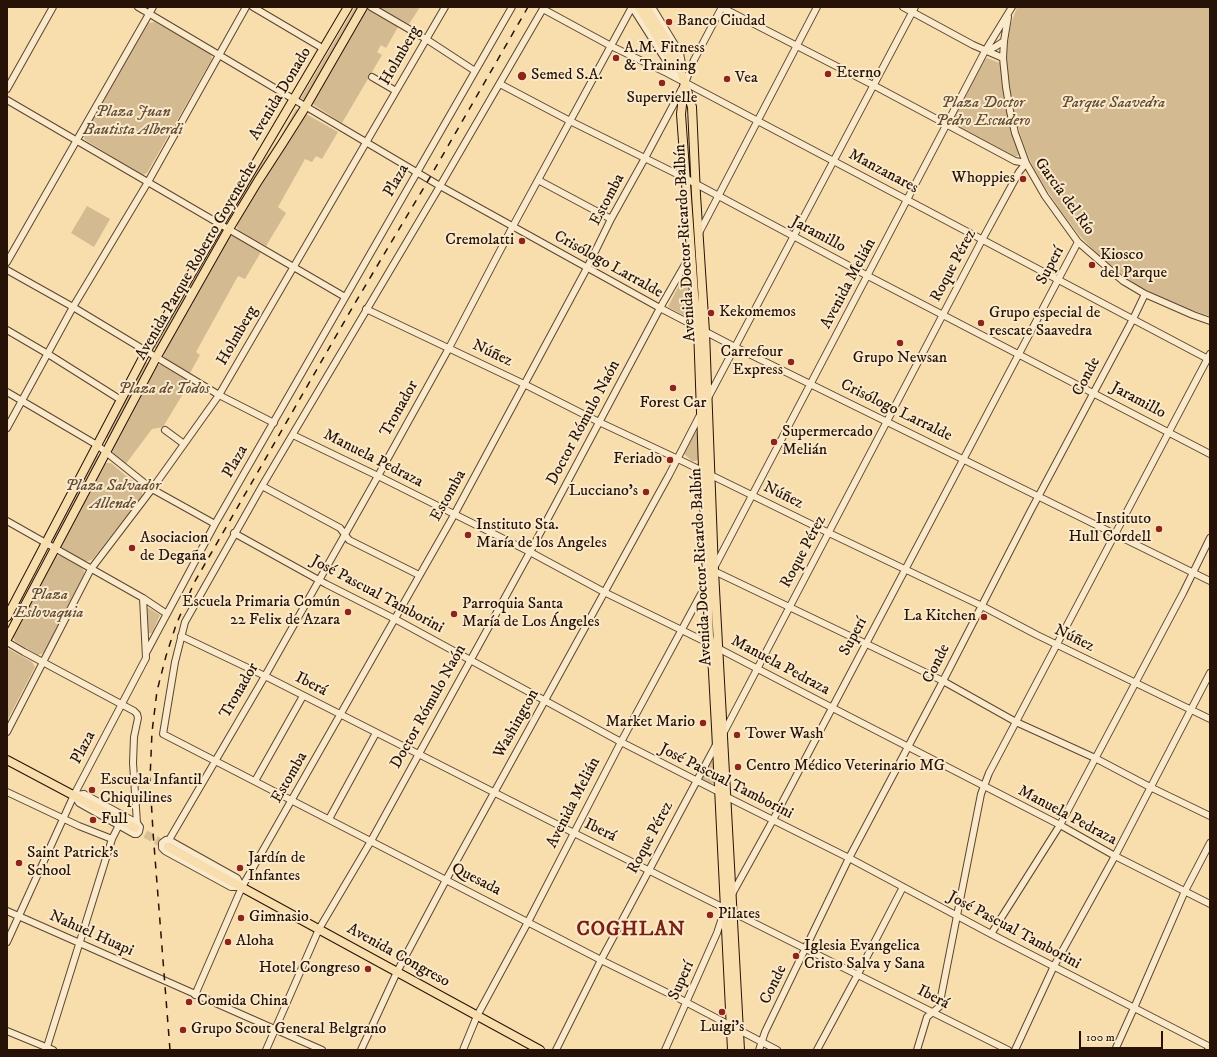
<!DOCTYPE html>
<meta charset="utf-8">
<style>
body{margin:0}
#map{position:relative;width:1217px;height:1057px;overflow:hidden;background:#f8ddad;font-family:"IM FELL DW Pica",serif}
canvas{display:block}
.frame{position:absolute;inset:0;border:8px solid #261206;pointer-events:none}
.scale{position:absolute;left:1079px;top:1031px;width:84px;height:18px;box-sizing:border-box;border:2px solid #261206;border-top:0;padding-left:5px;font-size:12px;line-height:14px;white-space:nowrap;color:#261206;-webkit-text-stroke:3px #fae9ca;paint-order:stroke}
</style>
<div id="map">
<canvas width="1217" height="1057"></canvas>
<div class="frame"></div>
<div class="scale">100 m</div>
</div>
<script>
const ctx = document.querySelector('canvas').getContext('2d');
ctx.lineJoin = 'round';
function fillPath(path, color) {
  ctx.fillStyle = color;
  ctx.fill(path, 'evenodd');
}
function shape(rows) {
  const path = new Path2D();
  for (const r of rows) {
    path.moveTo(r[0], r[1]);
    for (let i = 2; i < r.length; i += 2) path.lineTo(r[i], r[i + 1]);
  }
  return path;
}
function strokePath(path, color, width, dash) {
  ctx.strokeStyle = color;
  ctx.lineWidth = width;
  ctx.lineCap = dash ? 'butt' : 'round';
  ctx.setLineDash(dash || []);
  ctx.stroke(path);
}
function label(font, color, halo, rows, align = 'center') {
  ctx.font = font + ' "IM FELL DW Pica",serif';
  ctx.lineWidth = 4;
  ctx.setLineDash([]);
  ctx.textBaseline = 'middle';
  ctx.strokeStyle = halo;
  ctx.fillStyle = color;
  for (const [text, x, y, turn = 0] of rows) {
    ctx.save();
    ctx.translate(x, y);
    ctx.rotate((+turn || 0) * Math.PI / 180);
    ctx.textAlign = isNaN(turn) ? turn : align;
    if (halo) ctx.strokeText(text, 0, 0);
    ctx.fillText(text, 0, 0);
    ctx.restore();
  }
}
const green = shape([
 [355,7,359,7,304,100,301,98],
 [376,7,420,7,409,24],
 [1017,7,1210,7,1210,316,1187,309,1154,294,1138,286,1122,274,1099,256,1079,235,1060,210,1043,184,1033,167,1025,148,1016,121,1010,91,1007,66,1007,48,1011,24],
 [367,10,371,10,398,27,386,48,381,45,377,52,382,55,342,123,314,105,312,102,365,11],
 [155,22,211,54,212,59,147,173,143,175,85,140,83,135,148,23],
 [987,58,1000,63,1006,101,1019,155,1013,158,952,124,952,122,983,60],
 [296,109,299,111,232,220,229,218,250,180,279,139],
 [306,114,338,132,322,159,316,156,312,162,305,159,278,207,286,213,266,246,240,231,237,228,237,224,302,116],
 [87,206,110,219,94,247,71,233],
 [221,233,223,234,157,349,154,347],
 [233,235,261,252,245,279,238,276,196,352,200,355,190,373,166,359,164,357,164,352,227,239],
 [683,277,688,279,692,314,687,317,668,307],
 [146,362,149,364,108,439,106,437],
 [157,365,161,365,190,382,163,427,152,429,125,465,113,454,112,450],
 [696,432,697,433,699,458,696,461,692,461,684,454,693,433],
 [96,455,100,457,55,541,53,539],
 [106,463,111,463,139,487,142,492,142,496,93,559,89,561,85,561,63,549,61,544,104,464],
 [57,555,61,556,82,568,84,571,84,574,44,653,38,655,16,642,14,640,13,636,54,557],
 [147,607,160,615,152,633,148,633],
 [9,649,32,662,35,667,7,721,7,650],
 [710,760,713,761,714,782,712,784,710,784,702,780,701,777]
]);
const majorTunnel = shape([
 [135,828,168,847]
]);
const minor = shape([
 [138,7,440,186,660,308,735,347,1210,581],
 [253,7,324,49],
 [371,7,426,39,475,71],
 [544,7,440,186,262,486,185,622,175,662,163,734,601,960,678,998,777,1050],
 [632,7,665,59,682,80],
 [652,7,680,53,682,64],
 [721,7,873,85,1015,161,1026,163],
 [903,7,973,45,1003,58],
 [543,9,611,46,667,73,1210,360],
 [1008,17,1004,41,1003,58,1006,87,1010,111,1015,133,1026,163,1045,196,1078,242,1123,281,1145,294,1193,315,1210,321],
 [985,51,995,47,1004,41],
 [372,77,396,91],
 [500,84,570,121,685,178,868,276,1210,454],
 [7,89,53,7],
 [7,100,345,297],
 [538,180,611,219],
 [699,233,817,7],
 [7,262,153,7],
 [7,270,73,307,219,395,274,423],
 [366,309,524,384,599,422,678,459,829,533,982,606,1037,635,1210,719],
 [7,330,48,354,121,400],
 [7,392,97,445,152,489,215,524],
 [708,398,915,7],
 [7,428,73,307,148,182,246,7],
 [165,430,184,444],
 [293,435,378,476,530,552,604,592,710,644,823,703,1060,825,1115,856,1210,904],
 [262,486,340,528,349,540,419,575],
 [7,521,143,598,167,614],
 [234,533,326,584,395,619,621,742,719,792,727,797,849,858,991,934,1210,1047],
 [714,568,985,51,1012,7],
 [713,574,714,571,875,648,943,681,1016,722,1095,758,1150,787,1210,816],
 [181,636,265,676,574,833,1008,1050],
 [7,642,24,652,134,711,137,714,138,718,134,737,133,763,137,823],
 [146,653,215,524,512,7],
 [7,732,91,569,152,489,219,395,445,7],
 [723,734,982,240,1019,172,1026,163],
 [255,781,303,696],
 [7,792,79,826,112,839],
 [84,794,137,823,140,827,139,832,137,834,134,834,79,803,74,795,84,794],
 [329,819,376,733],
 [166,840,169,840,237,878,242,887,231,887,165,851,162,848,162,843,166,840],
 [169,840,265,676,378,476,449,348,513,226,632,7],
 [731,896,773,820,1078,242],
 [7,911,322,1050],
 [991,934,1060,825,1183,593,1210,538],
 [7,942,74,795,146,658,143,598],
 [195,995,242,887,454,515,587,268,611,219,645,158,685,83,694,60,722,7],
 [7,1031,53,1050],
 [46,1050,112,839,119,825],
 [266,1050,319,929,371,841,530,552,660,308,691,254],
 [361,1050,397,972,446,880,669,475,701,413],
 [463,1050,477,1016,528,922,621,742,707,583],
 [556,1050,601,960,717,743],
 [665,1050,717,933,724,912],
 [759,1050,765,1032,849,858,943,681,1030,512,1133,319,1145,294],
 [817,1050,858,974,903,887],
 [917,1050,927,1017,939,1007,981,794,989,773,1210,354],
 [1015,1050,1054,966,1115,856,1210,673],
 [1115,1050,1134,1008,1185,891,1210,843]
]);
const major = shape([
 [639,7,676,68],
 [646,7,676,55,692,107,696,195,705,332,714,571,740,1050],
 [684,87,681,114,694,294,698,328,709,636,712,654,716,727,732,1050],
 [7,617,146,352,220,224,348,7],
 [7,639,156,358,229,229,258,181,282,144,306,106,363,7],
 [7,760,135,828],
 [168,847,540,1050],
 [1209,1050,1210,1048]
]);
const rail = shape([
 [170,1050,153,832,150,779,152,732,157,691,166,656,176,625,194,583,355,303,429,179,528,7]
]);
const markers = [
 [669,22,4,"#8f2418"],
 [616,58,4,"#8f2418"],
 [828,74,4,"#8f2418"],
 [522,76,5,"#8f2418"],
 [727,79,4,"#8f2418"],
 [662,83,4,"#8f2418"],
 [1023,179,4,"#8f2418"],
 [522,241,4,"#8f2418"],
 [1092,265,4,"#8f2418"],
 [711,313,4,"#8f2418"],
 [981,323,4,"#8f2418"],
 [900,343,4,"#8f2418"],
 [791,362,4,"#8f2418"],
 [673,388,4,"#8f2418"],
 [774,442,4,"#8f2418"],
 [670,460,4,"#8f2418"],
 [646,492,4,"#8f2418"],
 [1159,529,4,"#8f2418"],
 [468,535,4,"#8f2418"],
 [132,548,4,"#8f2418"],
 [348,612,4,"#8f2418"],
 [454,614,4,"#8f2418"],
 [984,617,4,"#8f2418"],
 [703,723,4,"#8f2418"],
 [737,735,4,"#8f2418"],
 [738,767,4,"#8f2418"],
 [92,790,4,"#8f2418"],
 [93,820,4,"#8f2418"],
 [19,863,4,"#8f2418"],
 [240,868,4,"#8f2418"],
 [710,915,4,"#8f2418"],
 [241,918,4,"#8f2418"],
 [228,942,4,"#8f2418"],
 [796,956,4,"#8f2418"],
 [368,969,4,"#8f2418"],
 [189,1002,4,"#8f2418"],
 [722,1012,4,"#8f2418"],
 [183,1030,4,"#8f2418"]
];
const poiNames = [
 ["Banco Ciudad",677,22],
 ["A.M. Fitness",624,49],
 ["& Training",624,67],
 ["Eterno",836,74],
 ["Semed S.A.",531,76],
 ["Vea",735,79],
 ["Supervielle",662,99,"center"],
 ["Whoppies",1015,179,"right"],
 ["Cremolatti",514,241,"right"],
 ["Kiosco",1100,256],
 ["del Parque",1100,274],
 ["Kekomemos",719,313],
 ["Grupo especial de",989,314],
 ["rescate Saavedra",989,332],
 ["Carrefour",783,353,"right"],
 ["Express",783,371,"right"],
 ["Grupo Newsan",900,359,"center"],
 ["Forest Car",673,404,"center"],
 ["Supermercado",782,433],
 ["Melián",782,451],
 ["Feriado",662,460,"right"],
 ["Lucciano's",638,492,"right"],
 ["Instituto",1151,520,"right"],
 ["Hull Cordell",1151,538,"right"],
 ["Instituto Sta.",476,526],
 ["María de los Angeles",476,544],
 ["Asociacion",140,539],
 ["de Degaña",140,557],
 ["Escuela Primaria Común",340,603,"right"],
 ["22 Felix de Azara",340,621,"right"],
 ["Parroquia Santa",462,605],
 ["María de Los Ángeles",462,623],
 ["La Kitchen",976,617,"right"],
 ["Market Mario",695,723,"right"],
 ["Tower Wash",745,735],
 ["Centro Médico Veterinario MG",746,767],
 ["Escuela Infantil",100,781],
 ["Chiquilines",100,799],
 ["Full",101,820],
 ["Saint Patrick's",27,854],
 ["School",27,872],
 ["Jardín de",248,859],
 ["Infantes",248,877],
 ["Pilates",718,915],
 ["Gimnasio",249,918],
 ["Aloha",236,942],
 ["Iglesia Evangelica",804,947],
 ["Cristo Salva y Sana",804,965],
 ["Hotel Congreso",360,969,"right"],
 ["Comida China",197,1002],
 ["Luigi's",722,1028,"center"],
 ["Grupo Scout General Belgrano",191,1030]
];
const streetNames = [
 ["Holmberg",401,56,-60],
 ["Avenida Donado",281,94,-59],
 ["Manzanares",883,172,28],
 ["Plaza",397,181,-60],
 ["García del Río",1064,197,54],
 ["Estomba",608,200,-62],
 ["Jaramillo",818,235,28],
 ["Avenida Doctor Ricardo Balbín",686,243,-93],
 ["Avenida Parque Roberto Goyeneche",197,261,-60],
 ["Crisólogo Larralde",608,265,29],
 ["Roque Pérez",954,266,-62],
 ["Superí",1051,266,-62],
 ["Avenida Melián",849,284,-62],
 ["Holmberg",238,336,-60],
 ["Núñez",492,354,25],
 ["Conde",1087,377,-62],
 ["Jaramillo",1138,401,28],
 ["Tronador",400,409,-61],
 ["Crisólogo Larralde",896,411,26],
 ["Doctor Rómulo Naón",584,423,-62],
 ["Manuela Pedraza",373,459,27],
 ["Plaza",236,462,-60],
 ["Estomba",449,496,-61],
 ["Núñez",783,496,26],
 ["Roque Pérez",804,552,-62],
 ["Avenida Doctor Ricardo Balbín",702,567,-93],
 ["José Pascual Tamborini",377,595,28],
 ["Superí",854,637,-62],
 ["Núñez",1074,639,26],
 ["Conde",937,664,-63],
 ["Manuela Pedraza",780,666,28],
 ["Iberá",311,685,27],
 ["Tronador",240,691,-60],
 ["Doctor Rómulo Naón",429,707,-61],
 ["Washington",517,724,-61],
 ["Plaza",84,748,-62],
 ["Estomba",290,778,-60],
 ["José Pascual Tamborini",726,782,27],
 ["Avenida Melián",574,803,-63],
 ["Manuela Pedraza",1067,816,28],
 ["Iberá",600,831,26],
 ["Roque Pérez",651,838,-62],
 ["Quesada",476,880,27],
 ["José Pascual Tamborini",1014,931,28],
 ["Nahuel Huapi",91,934,24],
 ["Avenida Congreso",398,956,29],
 ["Superí",682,981,-66],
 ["Conde",774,985,-64],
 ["Iberá",933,998,27]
];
const parkNames = [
 ["Plaza Doctor",983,104],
 ["Pedro Escudero",983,122],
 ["Parque Saavedra",1113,104],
 ["Plaza Juan",133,113],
 ["Bautista Alberdi",133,131],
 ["Plaza de Todos",164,390],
 ["Plaza Salvador",113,487],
 ["Allende",113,505],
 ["Plaza",49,596],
 ["Eslovaquia",49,614]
];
const districtNames = [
 ["COGHLAN",631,931]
];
fillPath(green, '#d4ba91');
strokePath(majorTunnel, '#d8bf94', 8, [8, 4]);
strokePath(minor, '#5a4530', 8);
strokePath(major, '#261206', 10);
strokePath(minor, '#fae9ca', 6);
strokePath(major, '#f8ddad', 8);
strokePath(rail, '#261206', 1.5, [7, 7]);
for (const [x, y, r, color] of markers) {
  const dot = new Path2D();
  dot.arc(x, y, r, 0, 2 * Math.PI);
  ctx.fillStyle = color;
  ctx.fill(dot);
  strokePath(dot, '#fae9ca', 1.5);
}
label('16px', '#261206', '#fae9ca', poiNames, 'left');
label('16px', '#261206', '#fae9ca', streetNames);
label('italic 16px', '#634d37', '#fae9ca', parkNames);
ctx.letterSpacing = '1px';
label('bold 20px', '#7a1f14', '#fae9ca', districtNames);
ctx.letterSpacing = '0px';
</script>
